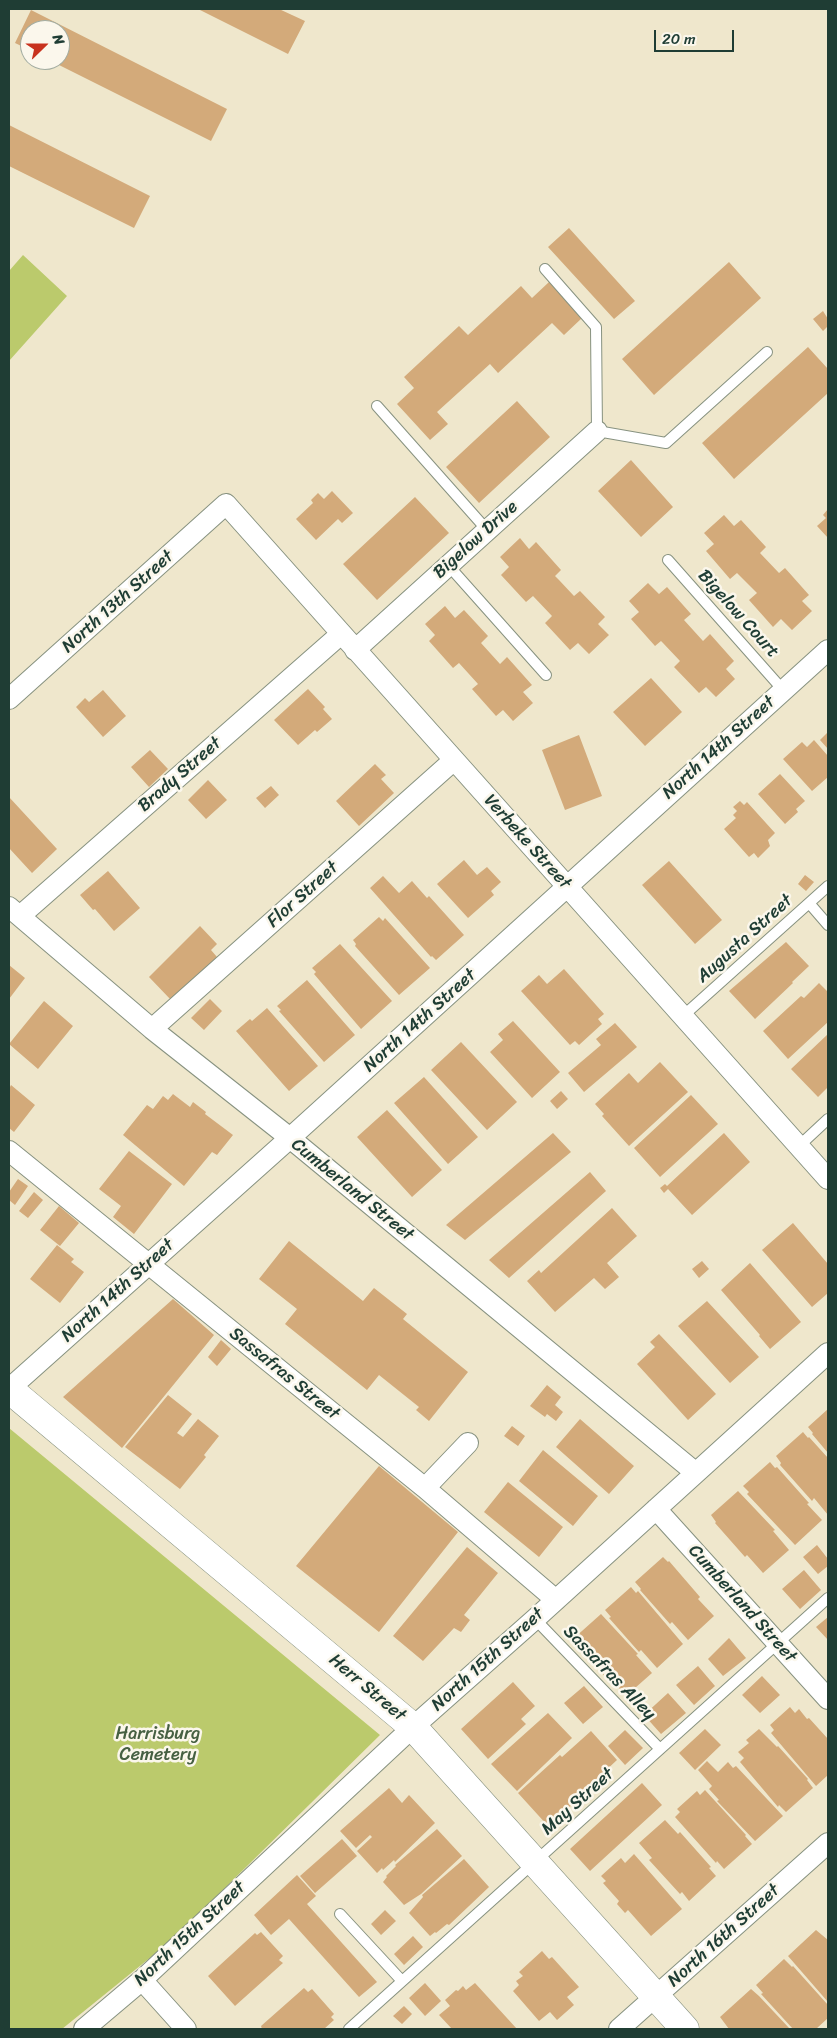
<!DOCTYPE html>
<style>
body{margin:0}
#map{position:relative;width:837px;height:2038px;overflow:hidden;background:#efe7cc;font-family:Sriracha,sans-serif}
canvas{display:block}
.frame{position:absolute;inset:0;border:10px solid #1f3d34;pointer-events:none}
.north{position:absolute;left:20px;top:20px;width:50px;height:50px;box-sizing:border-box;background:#fbf7ec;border:1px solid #a3ada2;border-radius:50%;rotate:68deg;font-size:14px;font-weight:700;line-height:20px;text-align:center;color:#1f3d34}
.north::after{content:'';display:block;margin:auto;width:18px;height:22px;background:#c8321e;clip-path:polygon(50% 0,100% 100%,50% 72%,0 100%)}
.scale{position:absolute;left:654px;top:30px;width:80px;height:22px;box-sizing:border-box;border:2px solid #1f3d34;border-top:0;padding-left:6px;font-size:15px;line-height:18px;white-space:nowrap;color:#1f3d34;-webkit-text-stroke:4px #fbf7ec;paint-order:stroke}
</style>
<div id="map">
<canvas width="837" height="2038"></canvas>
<div class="frame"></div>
<div class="north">N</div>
<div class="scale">20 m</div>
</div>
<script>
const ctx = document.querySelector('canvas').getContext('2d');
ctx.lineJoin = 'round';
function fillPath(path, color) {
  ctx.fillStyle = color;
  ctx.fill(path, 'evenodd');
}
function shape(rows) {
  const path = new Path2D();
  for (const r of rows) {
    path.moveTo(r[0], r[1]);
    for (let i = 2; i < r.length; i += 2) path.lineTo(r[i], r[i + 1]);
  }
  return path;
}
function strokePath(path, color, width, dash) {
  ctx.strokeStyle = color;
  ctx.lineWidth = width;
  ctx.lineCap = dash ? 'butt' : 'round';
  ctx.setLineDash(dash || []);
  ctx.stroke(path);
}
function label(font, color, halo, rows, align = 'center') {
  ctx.font = font + ' Sriracha,sans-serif';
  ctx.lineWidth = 5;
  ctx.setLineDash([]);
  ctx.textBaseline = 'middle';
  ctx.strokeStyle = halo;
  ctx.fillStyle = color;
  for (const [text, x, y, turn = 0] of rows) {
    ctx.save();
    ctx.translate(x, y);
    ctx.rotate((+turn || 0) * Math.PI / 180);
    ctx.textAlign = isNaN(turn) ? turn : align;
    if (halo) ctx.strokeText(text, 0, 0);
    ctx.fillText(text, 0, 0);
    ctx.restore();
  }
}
const green = shape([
 [23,255,67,296,9,361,9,271],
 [9,1428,380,1735,172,1940,62,2029,9,2029]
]);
const building = shape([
 [198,9,279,9,305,21,288,54],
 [31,10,227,109,211,141,49,60,60,60,60,30,30,30,30,50,15,43],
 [9,125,150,196,134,228,9,166],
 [569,228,635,301,614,319,548,247],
 [729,262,761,298,654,395,622,359],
 [549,282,582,318,564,335,552,323,498,373,490,364,437,412,448,424,430,440,397,404,414,388,404,377,459,326,468,335,521,286,532,298],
 [823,311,828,319,828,326,823,331,813,319],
 [808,347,828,369,828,393,734,479,702,443],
 [517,401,550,437,479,503,446,467],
 [631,460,673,507,641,537,598,491],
 [332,491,353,513,342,523,338,519,316,540,296,519,313,503,311,500,318,493,324,499],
 [415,497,449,533,377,600,343,564],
 [828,509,828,538,817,526,826,518,823,515],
 [724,515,734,526,741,520,766,547,760,553,779,573,785,568,809,595,802,601,812,611,792,630,781,619,773,627,749,600,757,593,737,573,730,579,706,551,714,544,704,533],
 [520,538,529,549,536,542,561,570,555,576,559,580,574,596,580,591,605,617,598,624,609,635,589,654,578,643,570,650,545,623,552,616,533,596,526,602,501,575,509,567,500,557],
 [648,583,659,594,667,587,691,614,684,620,703,641,710,634,734,661,726,669,735,679,716,697,706,687,699,693,674,667,680,661,663,643,661,641,655,646,631,619,639,612,629,601],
 [445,606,455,618,464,610,488,636,481,643,500,664,507,657,532,685,523,692,533,703,513,721,503,710,496,716,472,689,478,684,459,663,453,668,429,641,435,635,425,624],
 [651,678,682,712,645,746,613,712],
 [308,689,325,707,323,709,332,719,317,732,315,730,298,745,274,720],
 [103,690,126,716,103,737,76,707,85,698,89,702],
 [828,732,828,749,820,740],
 [579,735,602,796,565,810,542,750],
 [814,740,828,756,828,777,812,791,783,759,802,742,807,747],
 [150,750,168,769,149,787,131,767],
 [375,764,386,775,381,779,394,793,359,826,336,801],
 [780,774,805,801,796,809,798,812,785,824,758,794],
 [208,780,227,800,206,819,188,800],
 [271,786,279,795,265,808,256,798],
 [9,797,57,849,32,873,9,848],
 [740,801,744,805,747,802,775,833,768,840,770,846,758,858,754,853,749,857,724,829,736,818,733,815,737,811,733,807],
 [464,860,477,875,487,867,501,882,491,891,494,895,468,918,437,884],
 [669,861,722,920,695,944,642,885],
 [108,871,140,908,114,931,95,909,93,910,80,895],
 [805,875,814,882,806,891,798,884],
 [383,876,399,893,412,881,427,898,429,896,464,935,436,960,432,956,431,957,370,888],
 [379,917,383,921,385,918,430,968,399,995,355,946,356,944,353,940],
 [200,926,217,944,211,950,217,957,171,1000,149,977],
 [786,942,809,966,792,982,793,983,755,1019,729,991],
 [340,944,392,1001,361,1029,314,974,316,972,312,968],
 [9,965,25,978,9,999],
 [564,969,604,1014,598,1019,602,1024,579,1045,575,1041,570,1045,521,991,539,975,547,984],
 [307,980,355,1035,324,1062,279,1011,281,1010,277,1006],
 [819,983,828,992,828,1022,788,1059,763,1031,801,996,804,998],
 [210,999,222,1011,204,1030,191,1018],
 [44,1001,73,1026,38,1069,9,1044],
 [267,1008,318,1066,289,1091,236,1031,250,1019,252,1021],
 [513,1021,560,1072,532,1098,490,1052,503,1040,498,1034],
 [615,1023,637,1047,584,1092,568,1073,601,1045,596,1039],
 [828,1034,828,1087,818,1097,791,1069],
 [461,1042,517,1102,487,1130,431,1070],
 [660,1062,688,1092,629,1146,602,1116,604,1114,595,1104,629,1073,638,1083],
 [424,1077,478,1137,448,1164,394,1103],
 [11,1085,35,1105,14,1132,9,1128,9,1089],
 [561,1091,568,1099,557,1109,550,1101],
 [173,1094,190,1107,193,1102,206,1112,205,1114,233,1135,217,1155,212,1152,184,1186,123,1135,147,1105,153,1109,163,1096,168,1100],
 [691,1095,718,1124,660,1177,634,1148],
 [387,1110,442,1170,412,1197,357,1137],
 [553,1133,571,1152,465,1240,446,1225],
 [724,1133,750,1162,692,1215,668,1189,664,1193,660,1188,665,1184,667,1186],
 [129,1151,172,1184,134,1234,113,1217,121,1206,99,1189],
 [590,1172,606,1191,509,1278,489,1260],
 [18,1179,28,1186,15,1205,9,1200,9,1192],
 [34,1192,43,1200,28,1218,19,1211],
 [59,1206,79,1223,60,1246,40,1230],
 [612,1208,637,1236,607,1263,619,1277,605,1289,594,1278,555,1312,527,1281,539,1270,541,1273],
 [793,1223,828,1264,828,1293,812,1307,762,1250],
 [289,1241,363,1301,374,1288,407,1314,403,1319,468,1372,429,1421,416,1410,419,1407,379,1375,367,1390,285,1324,297,1309,259,1279],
 [57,1245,74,1259,71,1262,84,1272,60,1303,30,1279],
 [702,1261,709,1269,699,1278,692,1269],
 [750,1263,801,1322,770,1349,759,1336,760,1335,721,1290],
 [173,1299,214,1335,122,1448,63,1397],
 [707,1301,759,1357,730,1383,678,1326],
 [659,1334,716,1394,688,1420,637,1364,655,1347,650,1342],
 [221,1340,231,1349,217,1366,208,1357],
 [547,1385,561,1397,555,1405,563,1412,556,1421,547,1414,545,1417,530,1406],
 [168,1395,192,1414,177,1433,183,1437,198,1419,219,1436,204,1455,206,1457,180,1489,125,1447],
 [828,1409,828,1453,812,1434,813,1433,808,1427],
 [580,1419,634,1466,609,1494,556,1447],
 [512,1426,525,1436,518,1446,504,1436],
 [803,1432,808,1438,809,1437,828,1458,828,1515,814,1498,812,1501,780,1465,781,1463,776,1456],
 [543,1450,598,1496,573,1526,519,1481],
 [770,1462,775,1468,777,1467,809,1503,807,1504,822,1520,795,1545,747,1494,749,1492,743,1486],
 [379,1466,458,1532,379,1632,296,1566],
 [508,1482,563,1527,539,1557,484,1512],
 [738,1491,775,1530,773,1531,789,1550,763,1573,747,1555,745,1557,715,1523,716,1522,711,1515],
 [817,1545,828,1559,828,1566,818,1574,803,1557],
 [467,1547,498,1573,464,1615,470,1620,461,1632,454,1628,423,1661,393,1636],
 [663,1557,668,1562,669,1561,700,1597,698,1599,714,1616,688,1640,672,1622,670,1624,640,1590,641,1589,635,1582],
 [804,1570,821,1590,800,1609,782,1589],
 [631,1587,636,1593,638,1591,683,1644,657,1668,641,1650,639,1652,609,1618,611,1617,605,1610],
 [601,1614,638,1654,636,1655,652,1673,626,1696,610,1678,608,1680,578,1647,579,1645,573,1639],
 [828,1617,828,1640,816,1627],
 [729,1638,746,1658,723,1676,708,1659],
 [698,1666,715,1686,694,1705,676,1685],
 [762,1676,780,1695,760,1713,742,1695],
 [513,1682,535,1706,521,1719,526,1724,488,1759,461,1729],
 [584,1686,603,1707,583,1724,564,1703],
 [668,1693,686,1713,661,1734,644,1715],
 [790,1707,795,1713,799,1709,807,1719,809,1718,828,1739,828,1775,816,1786,771,1733,774,1730,770,1725],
 [548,1713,572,1738,517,1791,491,1764],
 [705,1729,721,1745,695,1770,679,1753],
 [759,1729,777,1747,778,1746,808,1779,807,1780,813,1788,786,1812,779,1805,778,1807,740,1762,744,1758,738,1752,749,1743,746,1740],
 [625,1730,643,1748,625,1765,608,1746],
 [591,1731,617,1760,588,1787,590,1789,548,1826,518,1793,560,1755,562,1757],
 [707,1761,718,1772,728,1762,733,1768,736,1766,783,1816,755,1841,717,1801,719,1800,709,1789,712,1786,698,1770],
 [642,1783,662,1805,590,1871,570,1849],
 [389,1788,402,1803,409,1795,435,1823,395,1862,394,1860,383,1870,382,1868,377,1873,357,1851,372,1837,370,1835,356,1848,340,1831],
 [705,1790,746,1835,745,1836,752,1844,724,1869,717,1861,716,1863,675,1817,680,1812,677,1809,697,1791,700,1795],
 [665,1820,678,1834,680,1832,711,1867,709,1868,716,1876,689,1901,682,1892,680,1894,649,1860,652,1858,639,1843],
 [437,1829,462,1856,421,1894,404,1905,383,1882,387,1877,386,1876,396,1866,395,1865],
 [342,1839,357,1856,315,1893,300,1876],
 [634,1854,682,1909,651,1936,628,1910,625,1913,617,1904,619,1901,603,1883,606,1881,601,1876,621,1858,625,1863],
 [464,1859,489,1887,449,1925,447,1924,436,1933,435,1932,430,1936,409,1913,423,1897,422,1895],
 [297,1875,316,1896,307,1904,377,1982,359,1997,289,1919,271,1935,254,1915],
 [385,1910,396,1921,381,1935,371,1924],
 [816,1930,828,1940,828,2002,788,1956],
 [261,1932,283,1956,279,1960,283,1963,235,2006,208,1976,255,1933,257,1935],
 [413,1936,423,1947,404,1965,394,1954],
 [542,1951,549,1959,552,1957,579,1987,567,1997,574,2005,557,2020,550,2012,539,2021,513,1991,519,1985,516,1981,523,1976,519,1972],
 [784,1959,792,1967,793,1966,828,2005,828,2018,816,2029,793,2029,761,1994,763,1993,756,1985],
 [425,1983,441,2001,425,2016,409,1998],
 [475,1983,517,2029,452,2029,439,2015,450,2006,445,2000,456,1990,458,1991,463,1986,466,1990],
 [304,1988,308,1992,312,1989,334,2014,331,2017,334,2020,324,2029,262,2029,261,2026],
 [751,1989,759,1996,790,2029,729,2029,720,2017],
 [404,2006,412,2014,402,2024,393,2016]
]);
const service = shape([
 [545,269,596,327,597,431,666,443,767,352],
 [377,406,487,530],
 [668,560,783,690],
 [448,565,546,675],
 [809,903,828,925],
 [683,1016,828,886],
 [799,1146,828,1119],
 [535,1619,660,1749],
 [340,1914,402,1981],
 [349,2029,828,1598]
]);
const minor = shape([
 [355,650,597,431],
 [9,699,226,504,828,1179],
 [9,907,152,1029,290,1138,696,1473],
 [20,916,341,634],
 [152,1029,454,760],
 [9,1151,425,1488,556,1600],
 [9,1389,290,1138,828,650],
 [425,1488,468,1443],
 [656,1509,828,1699],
 [142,1980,186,2029],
 [84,2029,142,1980,413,1727,535,1619,828,1353],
 [619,2029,828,1843]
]);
const primary = shape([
 [9,1389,413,1727,685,2029]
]);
const streetNames = [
 ["Bigelow Drive",476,540,-42],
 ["North 13th Street",118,602,-42],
 ["Bigelow Court",738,614,48],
 ["North 14th Street",719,748,-42],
 ["Brady Street",180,775,-41],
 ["Verbeke Street",527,842,48],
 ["Flor Street",303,895,-42],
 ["Augusta Street",745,939,-42],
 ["North 14th Street",420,1021,-42],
 ["Cumberland Street",352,1190,39],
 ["North 14th Street",118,1291,-42],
 ["Sassafras Street",284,1374,39],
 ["Cumberland Street",742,1604,48],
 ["North 15th Street",488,1660,-42],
 ["Sassafras Alley",609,1673,46],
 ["Herr Street",367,1688,40],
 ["May Street",578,1802,-42],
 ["North 15th Street",190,1934,-43],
 ["North 16th Street",724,1936,-42]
];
const parkNames = [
 ["Harrisburg",158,1734],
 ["Cemetery",158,1755]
];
fillPath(green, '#bbca6c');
fillPath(building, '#d3aa7a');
strokePath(service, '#879280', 12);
strokePath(minor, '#879280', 22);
strokePath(primary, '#879280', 29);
strokePath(service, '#fff', 10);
strokePath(minor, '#fff', 20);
strokePath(primary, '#fff', 28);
label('18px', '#1f3d34', '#fbf7ec', streetNames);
label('18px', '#466042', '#fbf7ec', parkNames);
</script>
